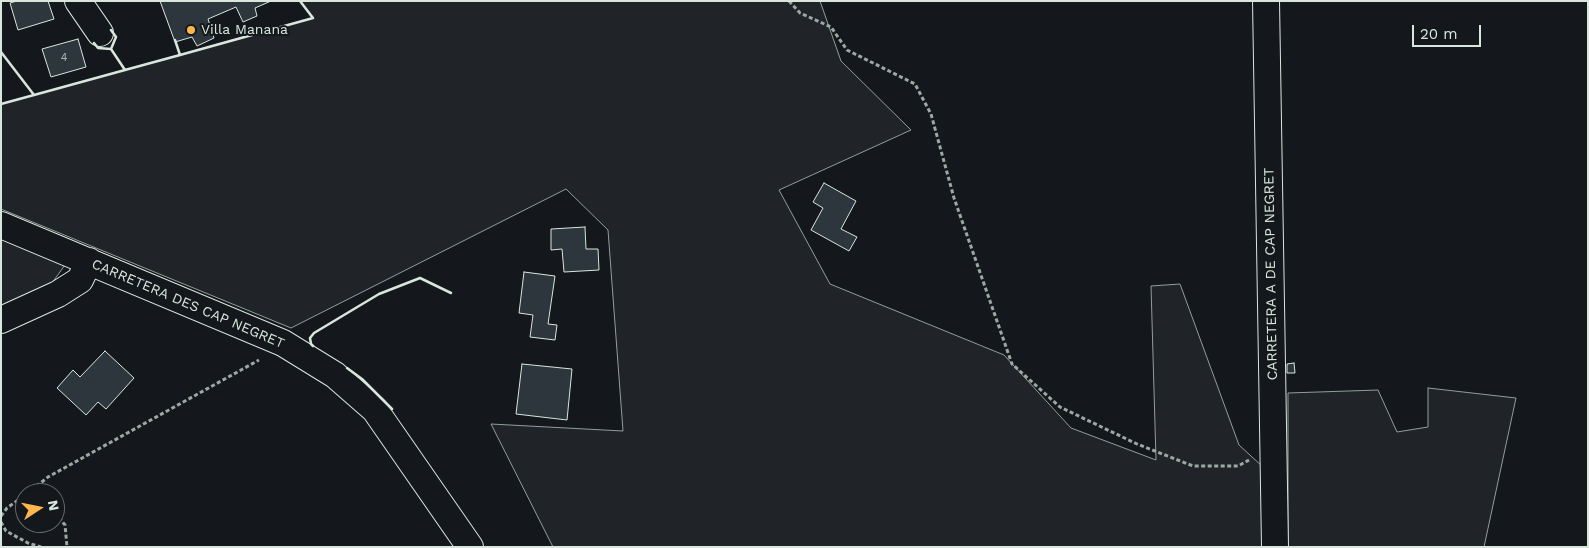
<!DOCTYPE html>
<style>
body{margin:0}
#map{position:relative;width:1589px;height:548px;overflow:hidden;background:#14181c;font-family:"Work Sans",sans-serif}
canvas{display:block}
.frame{position:absolute;inset:0;border:2px solid #d8e6dc;pointer-events:none}
.north{position:absolute;left:15px;top:483px;width:50px;height:50px;box-sizing:border-box;background:#14181c;border:1px solid #626a69;border-radius:50%;rotate:79deg;font-size:14px;font-weight:700;line-height:20px;text-align:center;color:#d8e6dc}
.north::after{content:'';display:block;margin:auto;width:18px;height:22px;background:#ffb74d;clip-path:polygon(50% 0,100% 100%,50% 72%,0 100%)}
.scale{position:absolute;left:1412px;top:25px;width:69px;height:22px;box-sizing:border-box;border:2px solid #d8e6dc;border-top:0;padding-left:6px;font-size:15px;line-height:18px;white-space:nowrap;color:#d8e6dc;-webkit-text-stroke:4px #14181c;paint-order:stroke}
</style>
<div id="map">
<canvas width="1589" height="548"></canvas>
<div class="frame"></div>
<div class="north">N</div>
<div class="scale">20 m</div>
</div>
<script>
const ctx = document.querySelector('canvas').getContext('2d');
ctx.lineJoin = 'round';
function fillPath(path, color) {
  ctx.fillStyle = color;
  ctx.fill(path, 'evenodd');
}
function shape(rows) {
  const path = new Path2D();
  for (const r of rows) {
    path.moveTo(r[0], r[1]);
    for (let i = 2; i < r.length; i += 2) path.lineTo(r[i], r[i + 1]);
  }
  return path;
}
function strokePath(path, color, width, dash) {
  ctx.strokeStyle = color;
  ctx.lineWidth = width;
  ctx.lineCap = dash ? 'butt' : 'round';
  ctx.setLineDash(dash || []);
  ctx.stroke(path);
}
function label(font, color, halo, rows, align = 'center') {
  ctx.font = font + ' "Work Sans",sans-serif';
  ctx.lineWidth = 4;
  ctx.setLineDash([]);
  ctx.textBaseline = 'middle';
  ctx.strokeStyle = halo;
  ctx.fillStyle = color;
  for (const [text, x, y, turn = 0] of rows) {
    ctx.save();
    ctx.translate(x, y);
    ctx.rotate((+turn || 0) * Math.PI / 180);
    ctx.textAlign = isNaN(turn) ? turn : align;
    if (halo) ctx.strokeText(text, 0, 0);
    ctx.fillText(text, 0, 0);
    ctx.restore();
  }
}
const green = shape([
 [300,1,820,1,841,61,911,130,779,190,830,284,1004,355,1071,428,1156,460,1151,286,1180,284,1239,445,1263,467,1264,547,553,547,491,424,623,431,608,230,566,189,291,328,1,209,1,104,312,18,300,1],
 [1,239,65,265,49,287,1,309,1,239],
 [1428,388,1516,398,1484,547,1288,547,1288,393,1378,390,1397,432,1428,427,1428,388]
]);
const building = shape([
 [17,1,48,1,54,19,18,30,10,3,17,1],
 [160,1,271,1,255,8,257,16,243,22,236,7,208,19,214,38,197,46,192,37,175,42,160,1],
 [78,39,86,67,51,77,42,49,78,39],
 [824,183,856,201,841,229,857,237,849,251,811,230,823,208,813,202,824,183],
 [585,227,586,249,598,249,599,270,564,272,562,249,551,250,551,229,585,227],
 [524,272,555,276,548,324,557,325,555,340,530,337,533,315,519,313,524,272],
 [105,351,134,378,106,409,98,402,86,415,57,388,73,370,80,377,105,351],
 [1294,363,1295,373,1287,373,1287,364,1294,363],
 [522,364,572,369,567,420,516,414,522,364]
]);
const path = shape([
 [789,1,800,13,831,27,847,50,915,84,931,114,954,198,1012,364,1060,407,1137,444,1193,466,1238,466,1249,460],
 [27,493,38,485],
 [41,493,38,485,48,477,259,360],
 [55,512,65,525,67,547],
 [1,516,7,508,25,495],
 [1,522,6,531,28,543,41,547]
]);
const minor = shape([
 [78,1,100,33],
 [1266,1,1275,547],
 [1,225,283,343,335,375,375,410,470,547],
 [1,320,58,294,80,280,89,261]
]);
const wall = shape([
 [111,49,116,37,111,30],
 [1,52,34,95,1,104],
 [180,55,313,18,300,1],
 [125,70,180,55,175,40],
 [34,95,125,70,111,49,98,48,94,43],
 [313,346,311,344,310,338,314,333,379,294,420,278,451,293],
 [347,368,362,379,392,409]
]);
const markers = [
 [191,30,5,"#ffb74d"]
];
const numberNames = [
 ["4",64,58]
];
const poiNames = [
 ["Villa Manana",201,30]
];
const streetNames = [
 ["CARRETERA A DE CAP NEGRET",1271,274,-91],
 ["CARRETERA DES CAP NEGRET",188,304,23]
];
fillPath(green, '#202428');
strokePath(green, '#939e99', 1);
fillPath(building, '#2c363c');
strokePath(building, '#d8e6dc', 1);
strokePath(minor, '#d8e6dc', 28);
strokePath(path, '#9da8a2', 3, [4, 2.5]);
strokePath(minor, '#14181c', 26);
strokePath(wall, '#d8e6dc', 2.5);
for (const [x, y, r, color] of markers) {
  const dot = new Path2D();
  dot.arc(x, y, r, 0, 2 * Math.PI);
  ctx.fillStyle = color;
  ctx.fill(dot);
  strokePath(dot, '#14181c', 2);
}
label('11px', '#adbab4', null, numberNames);
label('14px', '#d8e6dc', '#14181c', poiNames, 'left');
label('14px', '#d8e6dc', '#14181c', streetNames);
</script>
